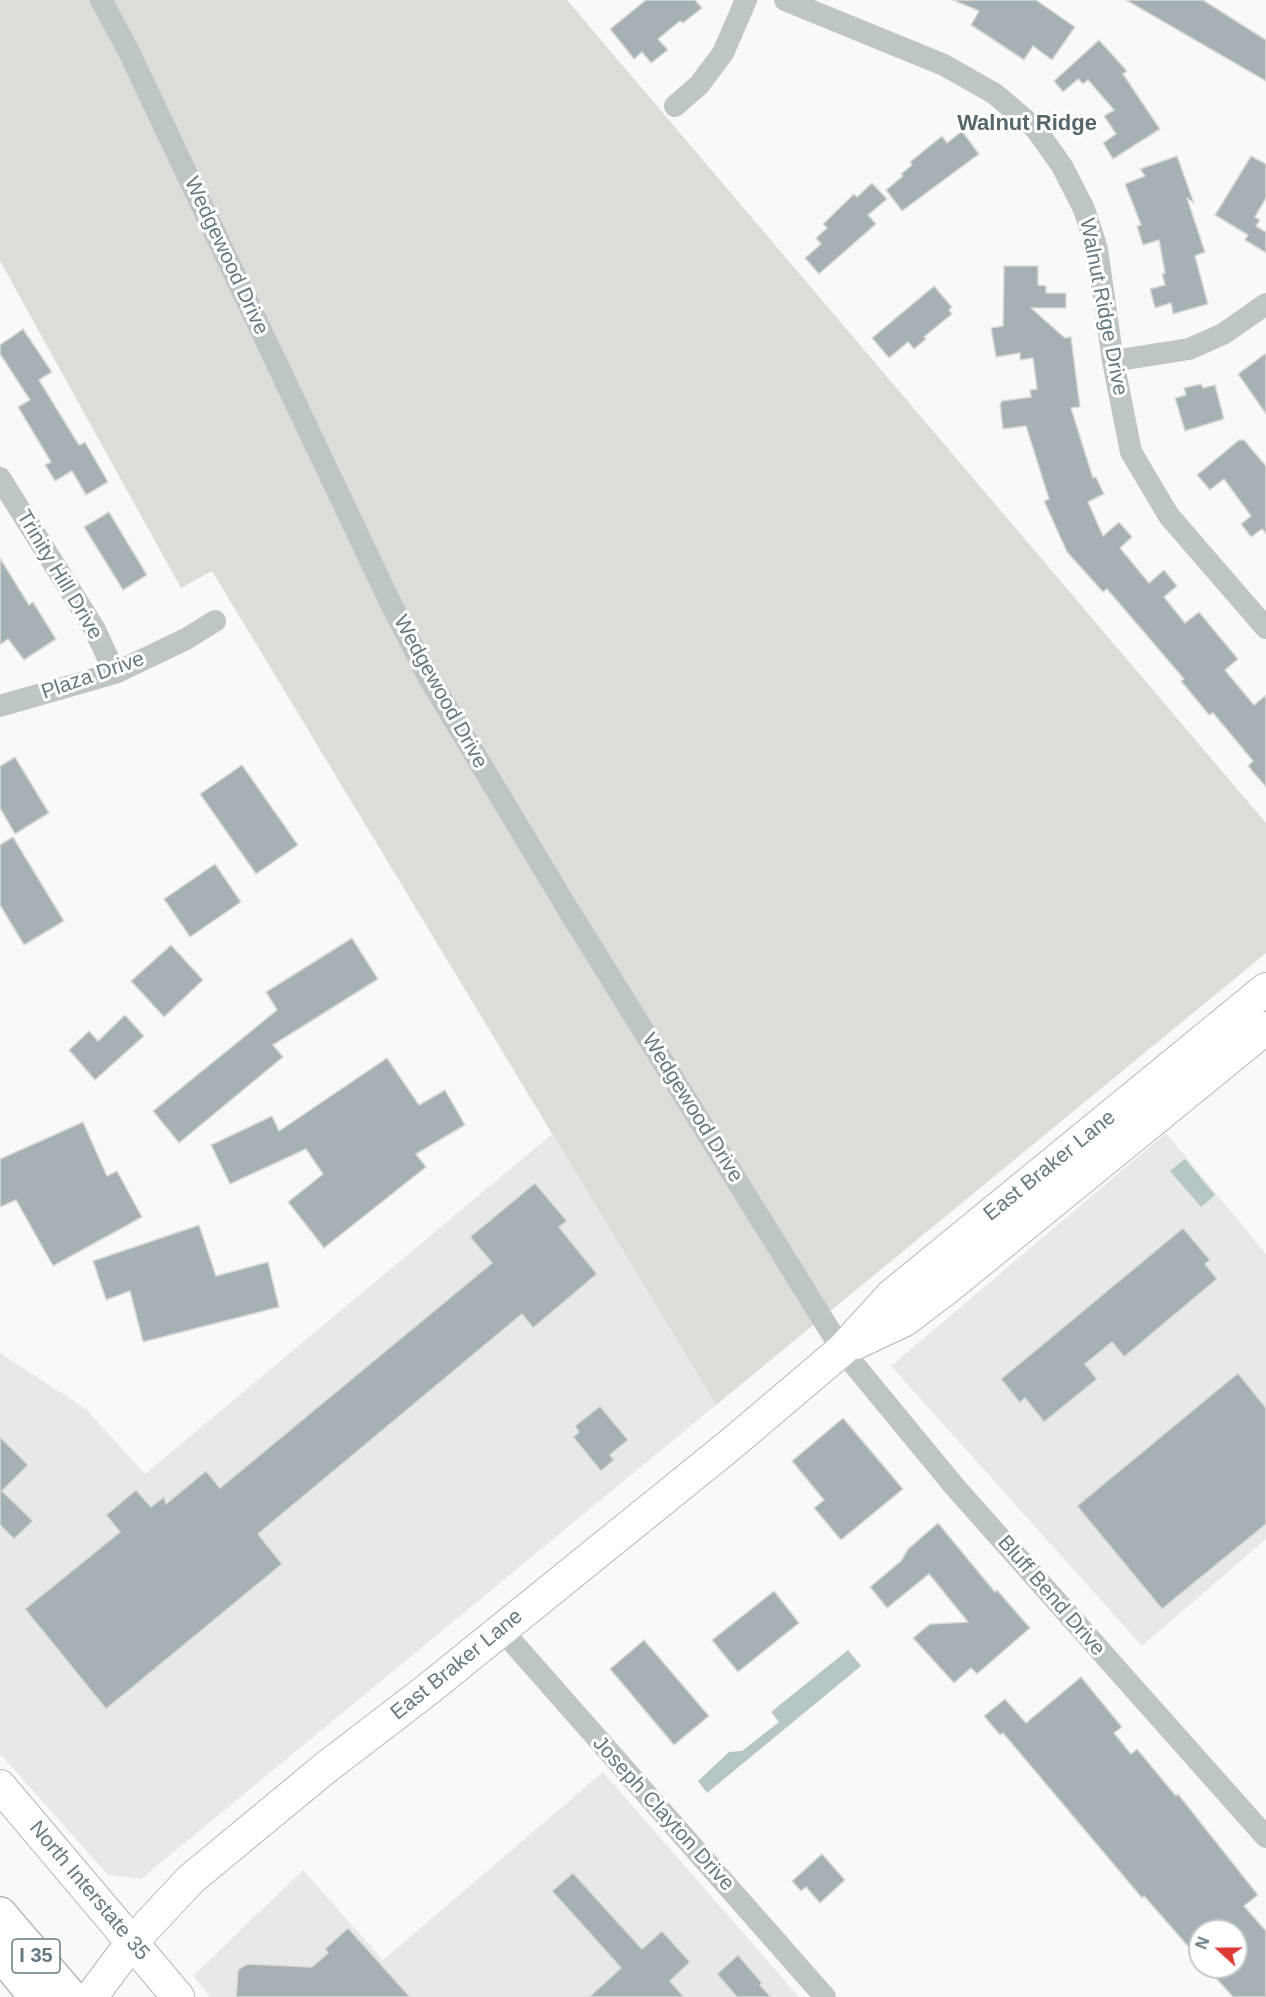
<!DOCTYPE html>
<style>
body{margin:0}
#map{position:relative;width:1266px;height:1997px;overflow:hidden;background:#f9f9f7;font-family:Arial,sans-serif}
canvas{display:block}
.north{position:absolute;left:1188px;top:1919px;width:60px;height:60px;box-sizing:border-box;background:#fff;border:2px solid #c2cacd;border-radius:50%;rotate:291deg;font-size:16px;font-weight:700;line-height:24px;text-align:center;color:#667a81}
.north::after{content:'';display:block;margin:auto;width:21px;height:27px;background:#dc3835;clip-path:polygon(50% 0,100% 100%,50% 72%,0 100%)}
</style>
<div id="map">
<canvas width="1266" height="1997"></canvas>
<div class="north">N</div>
</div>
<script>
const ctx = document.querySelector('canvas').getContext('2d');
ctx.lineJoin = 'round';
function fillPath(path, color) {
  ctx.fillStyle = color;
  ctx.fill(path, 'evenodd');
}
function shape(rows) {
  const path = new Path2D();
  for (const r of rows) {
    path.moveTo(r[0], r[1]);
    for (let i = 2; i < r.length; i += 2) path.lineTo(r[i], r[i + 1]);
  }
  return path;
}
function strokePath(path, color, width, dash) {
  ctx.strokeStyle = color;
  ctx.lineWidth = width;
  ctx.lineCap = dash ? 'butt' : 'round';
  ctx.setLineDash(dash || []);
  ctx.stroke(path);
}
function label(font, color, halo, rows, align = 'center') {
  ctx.font = font + ' Arial,sans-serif';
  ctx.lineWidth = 6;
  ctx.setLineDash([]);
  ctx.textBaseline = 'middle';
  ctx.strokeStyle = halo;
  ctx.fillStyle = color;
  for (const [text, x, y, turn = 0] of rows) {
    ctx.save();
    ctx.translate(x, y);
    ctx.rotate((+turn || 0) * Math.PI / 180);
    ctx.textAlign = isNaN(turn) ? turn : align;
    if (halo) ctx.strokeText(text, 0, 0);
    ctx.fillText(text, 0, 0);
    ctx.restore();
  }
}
const built = shape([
 [1166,1133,1266,1254,1266,1539,1142,1646,891,1366],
 [552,1134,716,1405,141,1879,108,1875,0,1754,0,1353,86,1409,145,1474],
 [603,1772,799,1997,210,1997,193,1976,303,1870,383,1960]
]);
const green = shape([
 [0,0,567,0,1266,823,1266,953,716,1405,212,571,181,588,0,261]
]);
const water = shape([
 [1185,1159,1215,1195,1201,1207,1170,1171],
 [848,1650,861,1666,707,1793,698,1781,729,1752,742,1751,779,1722,771,1712]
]);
const building = shape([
 [646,0,695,0,702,8,683,23,680,21,658,39,668,50,651,63,642,52,634,59,610,29,646,0],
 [953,0,1036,0,1075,27,1052,60,1033,46,1024,60,971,25,979,11,953,0],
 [1126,0,1203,0,1266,40,1266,81,1126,0],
 [1099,40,1127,71,1123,74,1160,129,1113,159,1103,143,1116,134,1104,116,1114,110,1088,80,1083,84,1078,79,1063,92,1054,81,1099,40],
 [962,131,979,154,902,211,886,190,903,176,901,174,912,165,910,162,942,136,947,143,962,131],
 [1177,156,1194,203,1187,198,1205,252,1195,256,1208,304,1173,314,1171,303,1155,308,1150,289,1165,285,1162,274,1165,273,1159,240,1143,245,1137,226,1141,225,1125,184,1145,176,1140,169,1177,156],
 [1251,156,1266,164,1266,198,1255,217,1260,220,1256,226,1266,232,1266,253,1245,240,1248,235,1215,215,1251,156],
 [872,183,887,199,868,215,876,224,819,274,805,258,821,244,816,238,827,228,823,224,854,194,857,197,872,183],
 [1004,266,1038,266,1038,285,1046,286,1046,293,1066,293,1066,308,1031,308,1065,338,1071,337,1080,407,1071,408,1093,478,1096,477,1104,494,1088,502,1103,536,1119,522,1132,537,1120,548,1149,583,1164,570,1177,586,1164,597,1185,623,1199,612,1213,629,1238,659,1225,670,1254,705,1266,695,1266,787,1248,766,1253,761,1213,713,1209,715,1181,681,1184,679,1107,589,1103,592,1067,552,1044,501,1049,499,1026,426,1003,429,1000,404,1002,401,1031,397,1030,390,1037,389,1033,358,1020,360,1020,353,996,357,991,328,1003,326,1004,266],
 [934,286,952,307,949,310,952,314,924,337,926,339,914,349,908,342,889,358,872,338,934,286],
 [23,329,52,372,39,380,79,445,85,442,108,482,86,495,72,471,55,481,45,465,51,462,18,407,30,400,0,354,0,345,23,329],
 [1266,353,1266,414,1238,374,1266,353],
 [1201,384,1203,388,1215,385,1224,419,1185,431,1175,398,1186,395,1184,388,1201,384],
 [1239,440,1244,440,1266,466,1266,534,1262,529,1251,537,1241,524,1251,516,1224,479,1210,490,1197,475,1239,440],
 [109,512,147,575,123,590,84,527,109,512],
 [0,558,29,605,33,602,56,639,24,660,8,639,0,645,0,558],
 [15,757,49,813,15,834,0,808,0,766,15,757],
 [242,765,298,845,256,874,200,794,242,765],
 [13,837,64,921,24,945,0,905,0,845,13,837],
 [215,864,241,902,190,937,164,899,215,864],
 [352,938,378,979,273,1045,283,1057,179,1143,153,1111,277,1010,266,992,352,938],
 [171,945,203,980,164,1017,131,981,171,945],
 [125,1015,144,1036,95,1080,69,1050,89,1031,98,1041,125,1015],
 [387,1058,419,1105,445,1090,465,1125,416,1154,426,1167,324,1248,288,1202,323,1174,306,1149,230,1184,211,1145,272,1116,279,1131,387,1058],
 [83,1122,107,1176,117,1171,142,1217,53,1266,16,1200,0,1207,0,1159,83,1122],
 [535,1183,567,1221,559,1227,597,1274,533,1328,522,1314,258,1534,282,1564,106,1709,25,1609,120,1532,106,1515,136,1490,151,1507,164,1497,166,1504,206,1471,220,1488,492,1263,470,1237,535,1183],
 [199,1225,216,1276,268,1262,279,1307,143,1342,130,1291,106,1300,93,1261,199,1225],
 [1183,1228,1210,1260,1205,1264,1217,1279,1124,1357,1112,1342,1085,1364,1097,1379,1044,1422,1025,1398,1020,1403,1001,1379,1183,1228],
 [1238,1373,1266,1408,1266,1524,1162,1609,1077,1506,1238,1373],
 [600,1406,628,1440,610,1455,614,1460,601,1471,573,1437,579,1432,575,1426,600,1406],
 [843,1418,903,1489,841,1540,814,1508,824,1500,792,1461,843,1418],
 [0,1437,28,1465,2,1491,33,1521,14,1539,0,1525,0,1437],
 [938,1523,995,1592,997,1590,1030,1628,977,1674,971,1668,954,1683,913,1638,930,1624,968,1622,929,1574,887,1608,870,1587,901,1561,908,1549,938,1523],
 [774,1591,799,1623,738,1672,712,1640,774,1591],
 [644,1640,709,1716,674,1745,610,1669,644,1640],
 [1081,1677,1122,1727,1114,1733,1131,1754,1137,1749,1176,1796,1178,1794,1258,1895,1244,1906,1266,1931,1266,1997,1233,1997,1206,1967,1236,1967,1236,1931,1200,1931,1200,1960,1144,1896,1142,1898,1003,1733,1000,1735,984,1716,1005,1699,1026,1723,1081,1677],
 [822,1854,845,1880,820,1903,806,1887,801,1891,792,1881,822,1854],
 [573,1873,642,1949,662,1931,690,1962,670,1981,684,1997,589,1997,621,1968,552,1891,573,1873],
 [348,1928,410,1997,236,1997,238,1970,247,1964,312,1967,328,1953,325,1949,348,1928],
 [738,1955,762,1983,760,1985,771,1997,737,1997,717,1974,738,1955]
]);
const street = shape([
 [101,0,128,50,390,602,429,678,566,906,842,1350,955,1487,1266,1837],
 [785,0,944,65,995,94,1035,128,1062,166,1084,209,1097,249,1113,361,1131,452,1169,516,1266,628],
 [675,106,699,85,723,53,746,0],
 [1113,361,1189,349,1223,334,1266,304],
 [0,478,94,628,115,673],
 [0,706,115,673,186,639,215,621],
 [501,1629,825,1997]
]);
const secondary = shape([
 [856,1343,905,1320,947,1288,1266,1028],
 [0,1786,178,1997],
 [91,1997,133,1941,191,1879,324,1769,427,1690,730,1445,842,1350,891,1296,1266,989]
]);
const highway = shape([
 [0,1914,71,1997],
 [0,1953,36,1997]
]);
const shields = [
 [36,1956,48]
];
const shieldNames = [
 ["I 35",36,1956]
];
const streetNames = [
 ["Wedgewood Drive",226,256,65],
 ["Walnut Ridge Drive",1103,307,79],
 ["Trinity Hill Drive",59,575,59],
 ["Plaza Drive",93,676,-19],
 ["Wedgewood Drive",440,692,61],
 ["Wedgewood Drive",692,1108,58],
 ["East Braker Lane",1050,1166,-39],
 ["Bluff Bend Drive",1051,1596,49],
 ["East Braker Lane",457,1665,-39],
 ["Joseph Clayton Drive",663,1814,48],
 ["North Interstate 35",89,1891,50]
];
const neighbourhoodNames = [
 ["Walnut Ridge",1027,124]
];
fillPath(built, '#e7e9e8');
fillPath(green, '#dbded7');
fillPath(water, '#b6c6c7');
fillPath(building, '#a5b1b4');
strokePath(building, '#dbdbd9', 1.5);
strokePath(secondary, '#b1b9bc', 34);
strokePath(highway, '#b2b8ba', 36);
strokePath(street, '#bec5c7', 22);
strokePath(secondary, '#fff', 32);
strokePath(highway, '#fff', 33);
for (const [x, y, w] of shields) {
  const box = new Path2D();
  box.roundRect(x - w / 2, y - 17, w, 34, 4.5);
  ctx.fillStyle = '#fff';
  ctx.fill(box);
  strokePath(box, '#667a81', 1.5);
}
label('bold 20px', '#667a81', null, shieldNames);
label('21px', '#667a81', '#fff', streetNames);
label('bold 22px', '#57686c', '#fff', neighbourhoodNames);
</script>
